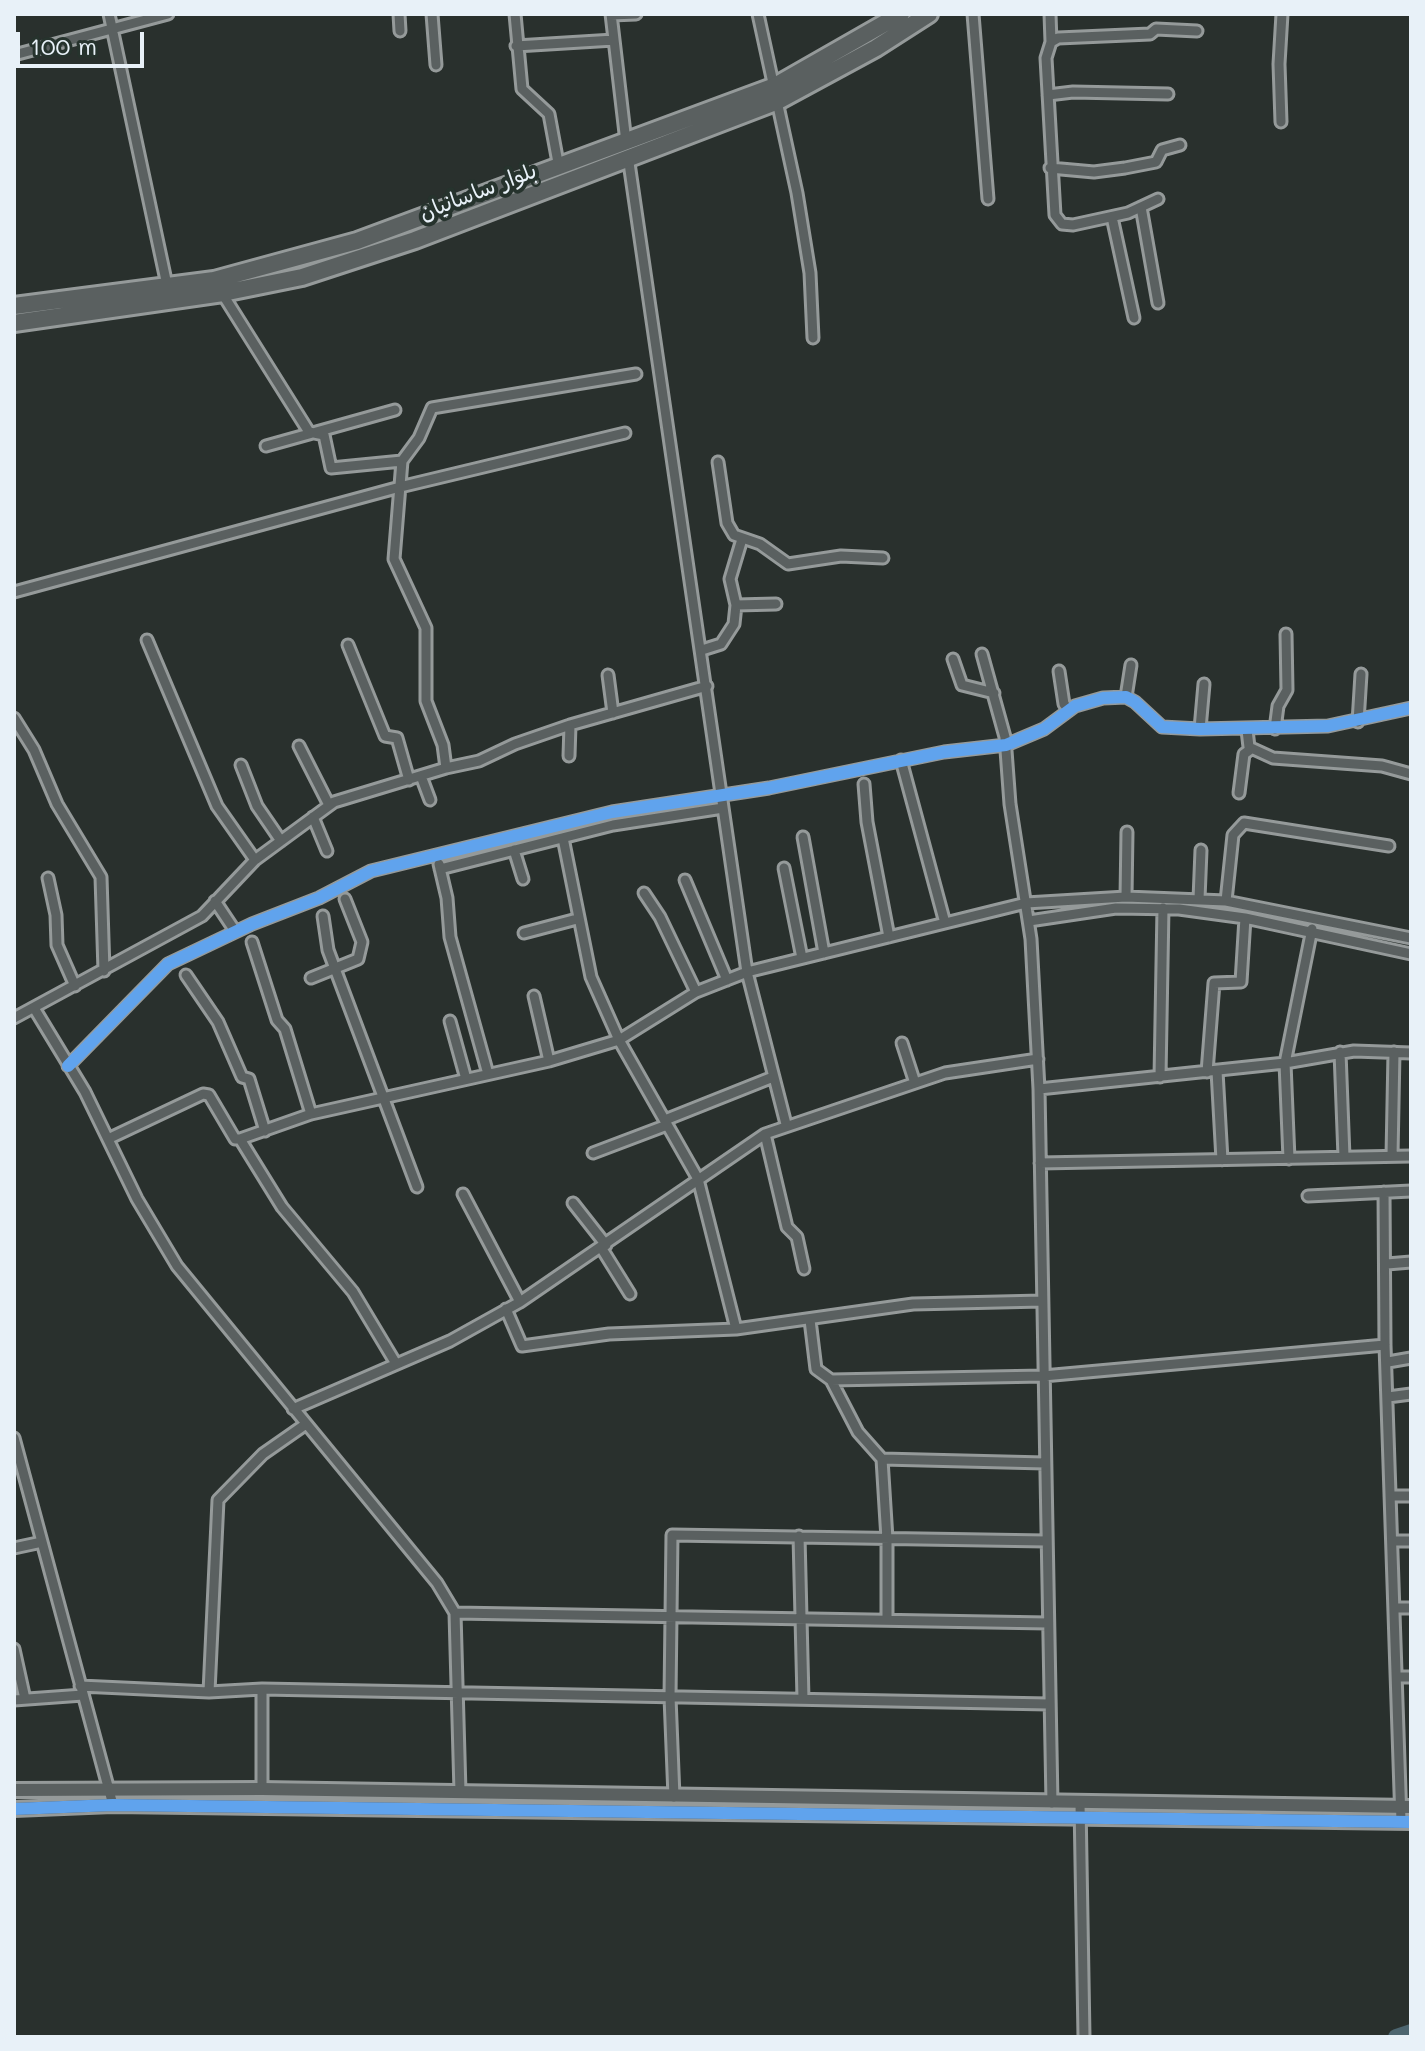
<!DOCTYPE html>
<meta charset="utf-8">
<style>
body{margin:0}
#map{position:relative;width:1425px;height:2051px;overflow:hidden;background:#29302d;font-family:Mali,sans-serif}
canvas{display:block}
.frame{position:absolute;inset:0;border:16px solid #e8f1f8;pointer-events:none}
.scale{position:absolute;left:16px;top:32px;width:128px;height:36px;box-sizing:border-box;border:4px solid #e8f1f8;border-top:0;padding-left:10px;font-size:24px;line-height:28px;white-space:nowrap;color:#e8f1f8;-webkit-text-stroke:6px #26332d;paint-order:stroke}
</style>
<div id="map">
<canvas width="1425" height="2051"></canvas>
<div class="frame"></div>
<div class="scale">100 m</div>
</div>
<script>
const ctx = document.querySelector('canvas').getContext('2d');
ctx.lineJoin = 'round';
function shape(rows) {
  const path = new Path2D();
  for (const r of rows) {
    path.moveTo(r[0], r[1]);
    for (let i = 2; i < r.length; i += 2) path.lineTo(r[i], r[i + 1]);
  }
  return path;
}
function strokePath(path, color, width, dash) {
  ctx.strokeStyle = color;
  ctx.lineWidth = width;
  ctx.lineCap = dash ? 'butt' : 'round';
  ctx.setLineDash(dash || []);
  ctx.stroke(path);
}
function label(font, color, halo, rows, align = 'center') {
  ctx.font = font + ' Mali,"Playpen Sans Arabic",sans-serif';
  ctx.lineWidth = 8;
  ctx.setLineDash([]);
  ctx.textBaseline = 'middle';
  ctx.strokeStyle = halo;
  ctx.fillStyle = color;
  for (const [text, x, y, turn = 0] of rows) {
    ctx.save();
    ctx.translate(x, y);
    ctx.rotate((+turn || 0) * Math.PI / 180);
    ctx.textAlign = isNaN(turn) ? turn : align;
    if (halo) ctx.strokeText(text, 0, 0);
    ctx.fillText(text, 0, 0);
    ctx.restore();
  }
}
const river = shape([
 [1396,2037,1411,2032]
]);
const minor = shape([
 [109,14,167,285],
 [399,14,400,31],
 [432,14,436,65],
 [515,14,522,89,549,114,559,168],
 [611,14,626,142],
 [758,14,797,193,810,273,813,338],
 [973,14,988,199],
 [1050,14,1051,42,1046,58,1055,215,1062,224,1073,225,1128,213,1158,199],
 [611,15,636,14],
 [1051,42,1058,38,1150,34,1156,29,1197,31],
 [516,46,614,40],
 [14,55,168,14],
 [1048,95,1073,92,1168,94],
 [1281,122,1279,64,1282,14],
 [628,156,747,972,786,1124],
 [1050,168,1094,172,1125,168,1156,162,1162,150,1180,145],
 [1141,207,1158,303],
 [1112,217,1134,318],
 [220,290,309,432,324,435,331,468,402,461],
 [266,446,395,410],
 [718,462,727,523,734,535,760,544,788,564,841,556,883,558],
 [14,592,400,487,625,433],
 [736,605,776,604],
 [147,640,217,806,255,860],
 [348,645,385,736,397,738,409,780],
 [702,650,721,644,734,624,736,605,730,579,742,539],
 [982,654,1005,737,1010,804,1031,939,1039,1089,1052,1803],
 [953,659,962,685,994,693],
 [1059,671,1064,704,1069,710],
 [608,675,613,713],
 [1126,697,1131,665],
 [14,718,34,750,57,804,101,877,104,971],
 [1358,722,1361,674],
 [1200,729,1204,684],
 [1275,729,1278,706,1287,690,1286,634],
 [1247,730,1249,747,1273,758,1382,766,1411,774],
 [299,746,329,805],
 [569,756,570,725],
 [901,760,945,923],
 [241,765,257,806,281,841],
 [446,768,443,745,426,701,426,628,394,559,402,461,419,438,432,408,636,374],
 [421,776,430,800],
 [864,784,867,822,889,937],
 [1239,793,1244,754,1251,749],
 [313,817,327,851],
 [803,837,824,953],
 [563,838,591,977,619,1040,698,1179,736,1329],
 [514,850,523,879],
 [439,864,447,898,450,937,488,1074],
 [784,868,802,958],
 [440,869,613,825,723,808],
 [48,878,56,915,57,945,75,986],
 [685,880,727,980],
 [644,893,660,917,696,992],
 [1126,897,1127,832],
 [1199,899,1201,850],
 [215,901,235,931],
 [1226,901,1233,835,1244,823,1389,846],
 [323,916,328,950,417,1187],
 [1029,921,1116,908,1179,909,1245,918,1411,954],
 [524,933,577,919],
 [252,942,277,1020,285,1029,311,1114],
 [186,975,218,1022,242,1077,249,1079,265,1131],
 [311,978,358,959,362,942,345,899],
 [534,996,549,1061],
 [34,1008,85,1092,137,1199,177,1266,437,1583,455,1613,460,1792],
 [14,1018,202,916,255,860,334,802,446,768,479,761,515,744,570,725,707,686],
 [450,1021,466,1079],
 [902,1043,915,1083],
 [1340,1052,1344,1157],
 [68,1066,168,964,252,924,319,898,371,871,612,812,769,788,944,752,1006,745,1044,729,1075,706,1103,698,1126,697,1135,702,1162,727,1200,729,1328,726,1411,708],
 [1217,1071,1222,1160],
 [1207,1072,1214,983,1241,982,1245,918],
 [1160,1077,1163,908],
 [1039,1089,1285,1063,1354,1051,1411,1053],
 [665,1120,773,1077],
 [765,1134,787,1227,797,1237,804,1269],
 [110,1138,203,1094,209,1095,235,1139,240,1139,311,1114,549,1061,619,1040,696,992,747,972,1026,903,1126,897,1226,901,1411,938],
 [240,1139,282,1207,353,1292,395,1362],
 [593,1153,667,1125],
 [1392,1156,1394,1052],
 [1289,1159,1285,1063,1312,929],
 [1040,1163,1411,1156],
 [1384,1192,1385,1345,1401,1821],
 [463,1194,520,1302],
 [1308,1196,1411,1191],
 [573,1203,606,1245],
 [602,1249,630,1294],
 [1387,1264,1411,1262],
 [506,1309,522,1346,609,1334,736,1329,913,1304,1042,1301],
 [810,1320,816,1369,831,1380,858,1432,882,1459,887,1539,887,1620],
 [1388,1362,1411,1358],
 [831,1380,1043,1376,1385,1345],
 [1388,1397,1411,1394],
 [293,1409,450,1341,520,1302,765,1134,945,1073,1038,1059],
 [14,1438,113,1805],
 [882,1459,1045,1463],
 [1390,1496,1411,1496],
 [799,1536,803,1699],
 [1392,1541,1411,1541],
 [14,1548,42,1542],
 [1394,1608,1411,1608],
 [455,1613,1048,1623],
 [14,1649,25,1699],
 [1397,1677,1411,1677],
 [80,1686,209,1692,262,1689,1049,1704],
 [262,1689,262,1789],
 [209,1692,218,1500,263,1454,306,1424],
 [14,1700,83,1695],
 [674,1797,670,1697,672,1535,1046,1541],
 [1080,1803,1084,2037]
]);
const tertiary = shape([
 [14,1790,262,1789,1411,1807],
 [14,1809,113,1805,1411,1822]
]);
const trunk = shape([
 [14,306,214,280,357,241,775,86,901,14],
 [14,323,223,293,302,277,415,240,778,101,876,48,929,14]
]);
const cycleway = shape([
 [68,1066,168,964,252,924,319,898,371,871,612,812,769,788,944,752,1006,745,1044,729,1075,706,1103,698,1126,697,1135,702,1162,727,1200,729,1328,726,1411,708],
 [14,1809,113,1805,1411,1822]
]);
const streetNames = [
 ["بلوار ساسانیان",478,192,-21]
];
strokePath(river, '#4c656f', 16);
strokePath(minor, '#959a9a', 15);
strokePath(tertiary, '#959a9a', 18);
strokePath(trunk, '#959a9a', 22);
strokePath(minor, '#5a6060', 9);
strokePath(tertiary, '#5a6060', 12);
strokePath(trunk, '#5a6060', 16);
strokePath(cycleway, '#60a3ed', 12);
label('22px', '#e8f1f8', '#26332d', streetNames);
</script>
